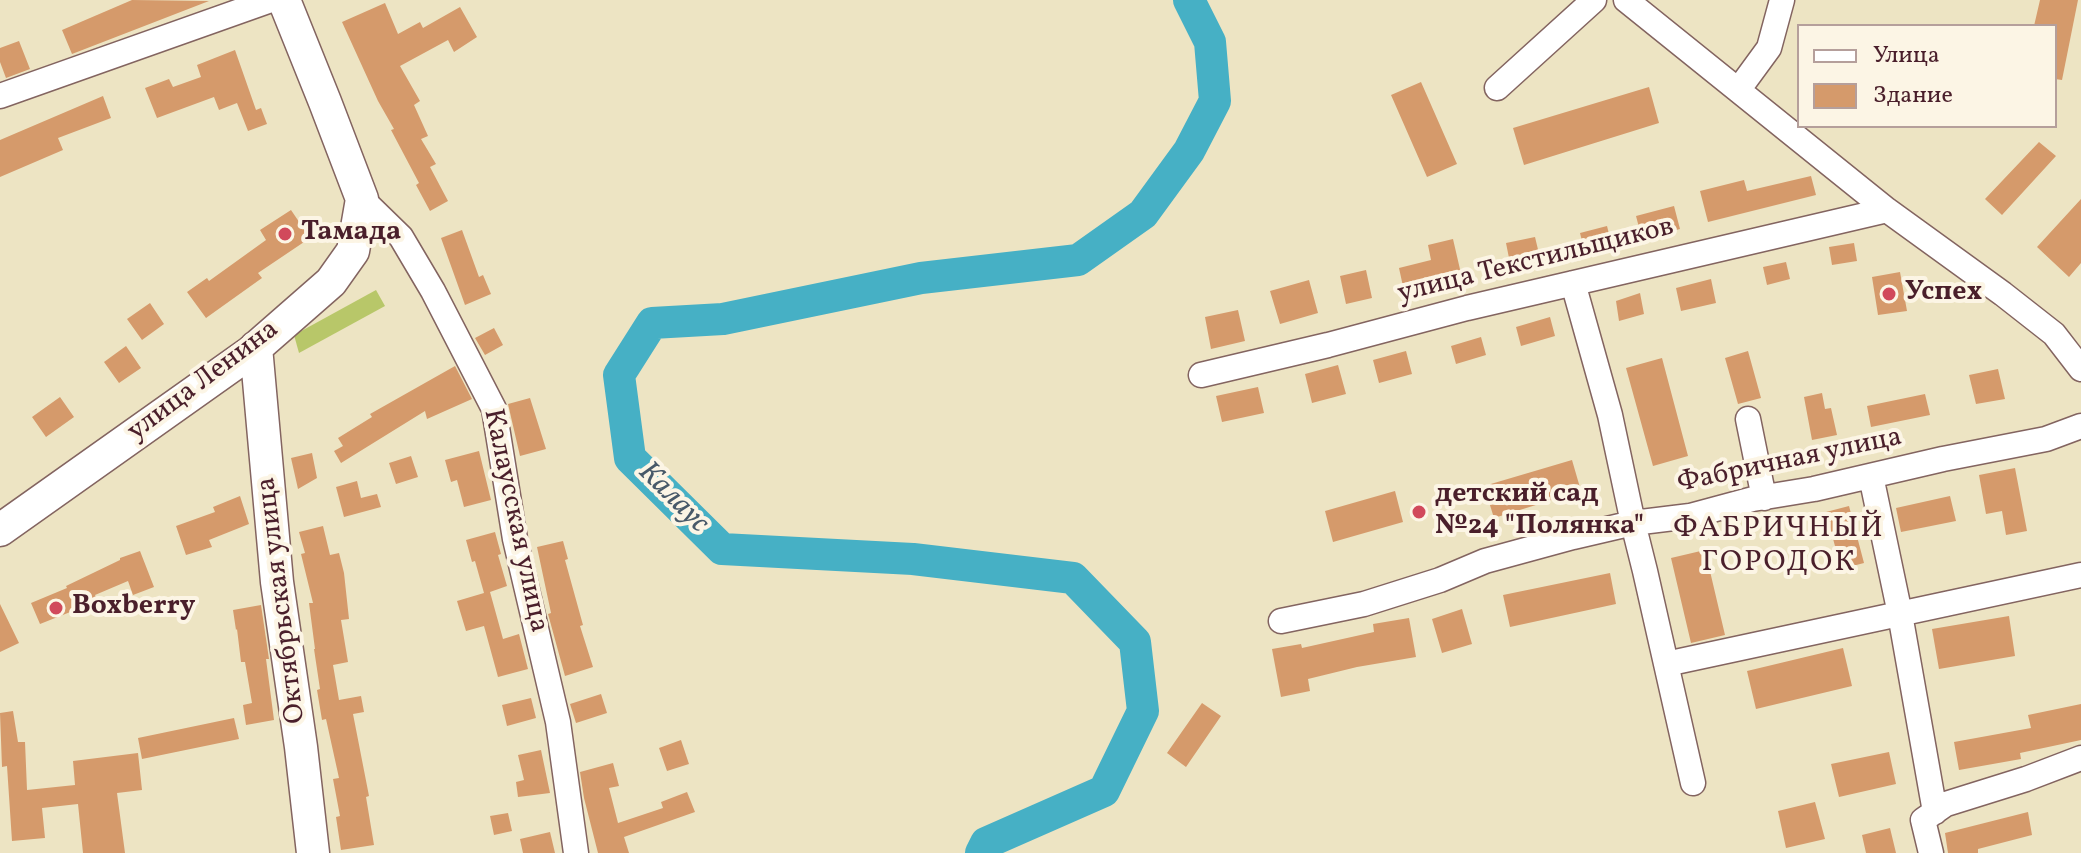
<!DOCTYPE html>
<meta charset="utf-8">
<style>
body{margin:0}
#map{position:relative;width:2081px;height:853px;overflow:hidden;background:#ede4c3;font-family:Vollkorn,serif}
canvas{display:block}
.legend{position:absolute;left:1797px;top:24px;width:260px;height:104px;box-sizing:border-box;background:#fcf5e5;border:2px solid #b59f9b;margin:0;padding:10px 14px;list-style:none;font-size:24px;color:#4a1f2b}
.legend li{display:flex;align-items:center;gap:16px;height:40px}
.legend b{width:40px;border:2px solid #b59f9b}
</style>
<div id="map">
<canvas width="2081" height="853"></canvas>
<ul class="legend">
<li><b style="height:10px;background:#fff"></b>Улица</li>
<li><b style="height:22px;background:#d59a6b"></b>Здание</li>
</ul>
</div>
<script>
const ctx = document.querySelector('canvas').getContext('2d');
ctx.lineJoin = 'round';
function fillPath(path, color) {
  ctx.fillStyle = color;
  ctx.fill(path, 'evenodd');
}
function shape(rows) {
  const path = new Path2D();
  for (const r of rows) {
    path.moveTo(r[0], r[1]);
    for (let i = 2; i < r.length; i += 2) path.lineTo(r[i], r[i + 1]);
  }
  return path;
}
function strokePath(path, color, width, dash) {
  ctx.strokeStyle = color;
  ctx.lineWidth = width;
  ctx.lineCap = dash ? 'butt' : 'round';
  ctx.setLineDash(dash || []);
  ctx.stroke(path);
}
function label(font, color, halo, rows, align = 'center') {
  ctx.font = font + ' Vollkorn,serif';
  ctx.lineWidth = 8;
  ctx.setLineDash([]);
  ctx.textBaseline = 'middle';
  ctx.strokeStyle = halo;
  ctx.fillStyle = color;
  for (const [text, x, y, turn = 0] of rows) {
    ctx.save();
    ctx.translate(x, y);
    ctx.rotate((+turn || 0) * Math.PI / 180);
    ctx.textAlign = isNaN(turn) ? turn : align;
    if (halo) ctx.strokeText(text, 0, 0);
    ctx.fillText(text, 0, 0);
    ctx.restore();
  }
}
const green = shape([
 [376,290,385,306,299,353,294,335]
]);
const river = shape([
 [981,853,986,843,1104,791,1143,711,1135,642,1073,578,913,559,722,549,630,458,619,375,652,323,723,319,921,278,1078,260,1143,214,1189,151,1215,101,1210,42,1189,0]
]);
const building = shape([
 [132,0,209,1,72,54,62,30],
 [2040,0,2078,0,2062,80,2055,79,2055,26,2034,26],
 [385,3,398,34,420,22,423,28,460,7,477,37,454,52,448,40,400,66,420,101,414,105,428,136,421,139,436,164,430,167,448,201,430,211,416,185,419,183,391,130,394,129,378,101,342,22],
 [19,41,30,69,6,78,0,62,0,48],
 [235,50,256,110,261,108,267,124,248,131,237,103,219,110,214,97,157,118,145,88,169,79,173,87,201,77,197,65],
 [1421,82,1457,164,1427,177,1391,95],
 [1649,87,1659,123,1524,165,1513,128],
 [103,96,111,118,58,138,63,150,0,177,0,140],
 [2039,142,2056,156,2002,215,1985,199],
 [1811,176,1816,195,1708,222,1700,191,1744,180,1747,191],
 [2081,199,2081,263,2069,277,2037,247],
 [1674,206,1680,229,1642,239,1636,216],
 [291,210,310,238,258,273,262,278,206,318,187,292,207,278,209,281,266,240,260,230],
 [1607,226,1612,246,1585,253,1580,233],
 [462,230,479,277,483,275,491,294,465,305,441,238],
 [1535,237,1541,262,1511,268,1506,243],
 [1453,239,1462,278,1404,291,1399,268,1431,260,1428,245],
 [1854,243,1857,261,1832,265,1829,247],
 [1786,262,1790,279,1767,285,1763,267],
 [1366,270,1372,298,1346,304,1340,276],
 [1900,272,1907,311,1878,315,1872,277],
 [1711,279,1716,303,1681,311,1676,288],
 [1309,280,1318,313,1280,324,1270,291],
 [1640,293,1644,314,1619,321,1616,301],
 [150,303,164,324,142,340,127,319],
 [1238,310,1245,341,1211,349,1205,317],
 [1550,317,1555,336,1521,346,1516,327],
 [494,328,503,345,485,355,475,338],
 [1481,337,1486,355,1456,364,1451,346],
 [126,346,141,368,119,383,104,362],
 [1406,351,1412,374,1379,383,1373,360],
 [1748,351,1761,398,1738,404,1725,358],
 [1662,358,1688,456,1653,466,1626,368],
 [1338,365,1346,394,1312,403,1305,374],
 [455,366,472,399,427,419,425,411,341,463,334,451,343,446,338,438,372,417,370,414],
 [1998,369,2005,399,1976,404,1969,375],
 [1258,387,1264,413,1222,422,1216,396],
 [1822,393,1825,409,1831,408,1837,435,1812,440,1804,397],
 [1925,394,1930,415,1871,427,1867,406],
 [60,397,74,417,46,437,32,417],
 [530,398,546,449,520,456,508,404],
 [479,451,491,500,464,507,457,480,451,482,445,460],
 [312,453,317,478,298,489,291,458],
 [411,456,418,477,396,484,389,463],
 [1572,460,1581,491,1494,518,1484,486],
 [2015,468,2027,531,2006,535,2002,511,1986,514,1979,475],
 [357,481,361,498,377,494,381,507,344,517,336,487],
 [1395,491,1403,522,1333,542,1325,511],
 [240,496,249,524,209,540,212,547,186,555,176,526,215,512,213,507],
 [1950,496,1956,521,1901,532,1896,508],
 [1849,506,1864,563,1841,569,1826,512],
 [323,526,330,555,339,553,344,573,349,619,341,620,348,662,333,665,339,700,361,696,364,712,353,714,369,796,366,797,374,845,341,850,336,817,340,816,333,779,339,778,326,719,322,720,317,690,320,689,314,649,315,649,309,603,313,603,301,554,305,553,299,532],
 [495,532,501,554,498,555,507,586,490,592,503,639,519,634,528,669,498,677,484,626,466,631,457,601,484,593,475,561,472,562,466,540],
 [563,541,568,559,565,560,583,625,580,626,593,667,565,676,548,614,551,613,537,547],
 [1705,550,1725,635,1691,643,1671,558],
 [140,551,154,587,133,595,128,581,95,595,98,601,40,624,31,603,67,588,66,586,120,560,120,558],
 [1610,573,1616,604,1510,627,1503,595],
 [0,604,19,643,0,652],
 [261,605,269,659,266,659,274,720,246,725,243,705,252,703,245,662,241,662,237,629,236,630,233,610],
 [1462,609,1472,644,1442,653,1432,619],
 [2009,616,2015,656,1939,669,1932,629],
 [1409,618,1416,657,1357,667,1308,679,1310,691,1281,697,1272,649,1301,644,1302,648,1374,632,1373,624],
 [1843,648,1852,686,1756,709,1747,671],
 [601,694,607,713,576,723,570,704],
 [531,698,536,718,507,726,502,705],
 [1202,703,1221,716,1186,767,1167,753],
 [2081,704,2081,740,2020,753,2021,759,1959,770,1954,742,2031,728,2028,715],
 [13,711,18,742,25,742,27,790,75,785,73,761,138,753,142,790,117,793,125,853,83,853,78,804,42,808,45,838,12,841,7,766,2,767,0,713],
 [234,718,239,739,142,759,138,738],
 [681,740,689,764,667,771,659,748],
 [541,750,550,793,518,797,516,782,524,780,518,755],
 [1889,752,1896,784,1839,797,1831,764],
 [613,763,619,786,609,788,618,823,663,808,661,802,687,792,695,812,624,837,629,853,598,853,584,798,580,772],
 [1815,802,1825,839,1786,848,1778,811],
 [2028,812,2032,835,1978,849,1978,853,1948,853,1945,833],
 [508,813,512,831,494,835,490,816],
 [1890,828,1896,853,1866,853,1862,835],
 [550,832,555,853,523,853,520,839]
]);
const minor = shape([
 [1626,0,1887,210,2003,294,2054,334,2081,369],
 [1497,88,1594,0],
 [1739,89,1769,48,1782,0],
 [0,96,271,0],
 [362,199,401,237,433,291,494,409,515,539,558,722,576,853],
 [1573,283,1610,415,1633,523,1645,571,1693,783],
 [1201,375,1328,345,1467,308,1887,210],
 [1748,419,1764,498],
 [1871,476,1900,614,1935,812],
 [1281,621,1364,604,1440,580,1485,561,1573,537,1633,523,1690,516,1753,499,1814,489,1943,459,2046,439,2081,426],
 [1666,664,2081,575],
 [1931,853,1923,820,1946,804,2026,779,2081,758]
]);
const major = shape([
 [256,347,277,582,301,747,313,853],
 [0,530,251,352,331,282,353,251,362,199,325,102,284,0]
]);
const markers = [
 [285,234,8,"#d1495b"],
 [1889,294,8,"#d1495b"],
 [1419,512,8,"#d1495b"],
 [56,608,8,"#d1495b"]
];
const poiNames = [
 ["Тамада",301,234],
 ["Успех",1905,294],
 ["детский сад",1435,496],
 ["№24 \"Полянка\"",1435,528],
 ["Boxberry",72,608]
];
const streetNames = [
 ["улица Текстильщиков",1536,262,-14],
 ["улица Ленина",204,382,-37],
 ["Фабричная улица",1790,462,-12],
 ["Калаусская улица",514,521,78],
 ["Октябрьская улица",283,600,-97]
];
const waterNames = [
 ["Калаус",672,499,45]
];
const neighbourhoodNames = [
 ["ФАБРИЧНЫЙ",1779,530],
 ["ГОРОДОК",1779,564]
];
fillPath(green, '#b8c769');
strokePath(river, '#46b0c5', 32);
fillPath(building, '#d59a6b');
strokePath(minor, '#836460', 27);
strokePath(major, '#836460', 35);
strokePath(minor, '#fff', 24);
strokePath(major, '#fff', 32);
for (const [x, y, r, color] of markers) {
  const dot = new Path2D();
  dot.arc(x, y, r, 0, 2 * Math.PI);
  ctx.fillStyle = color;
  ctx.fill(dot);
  strokePath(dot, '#fcf5e5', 3);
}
label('bold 28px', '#4a1f2b', '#fcf5e5', poiNames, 'left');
label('28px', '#4a1f2b', '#fcf5e5', streetNames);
label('italic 30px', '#485969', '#fcf5e5', waterNames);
ctx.letterSpacing = '2px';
label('30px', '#4a1f2b', '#fcf5e5', neighbourhoodNames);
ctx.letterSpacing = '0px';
</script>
